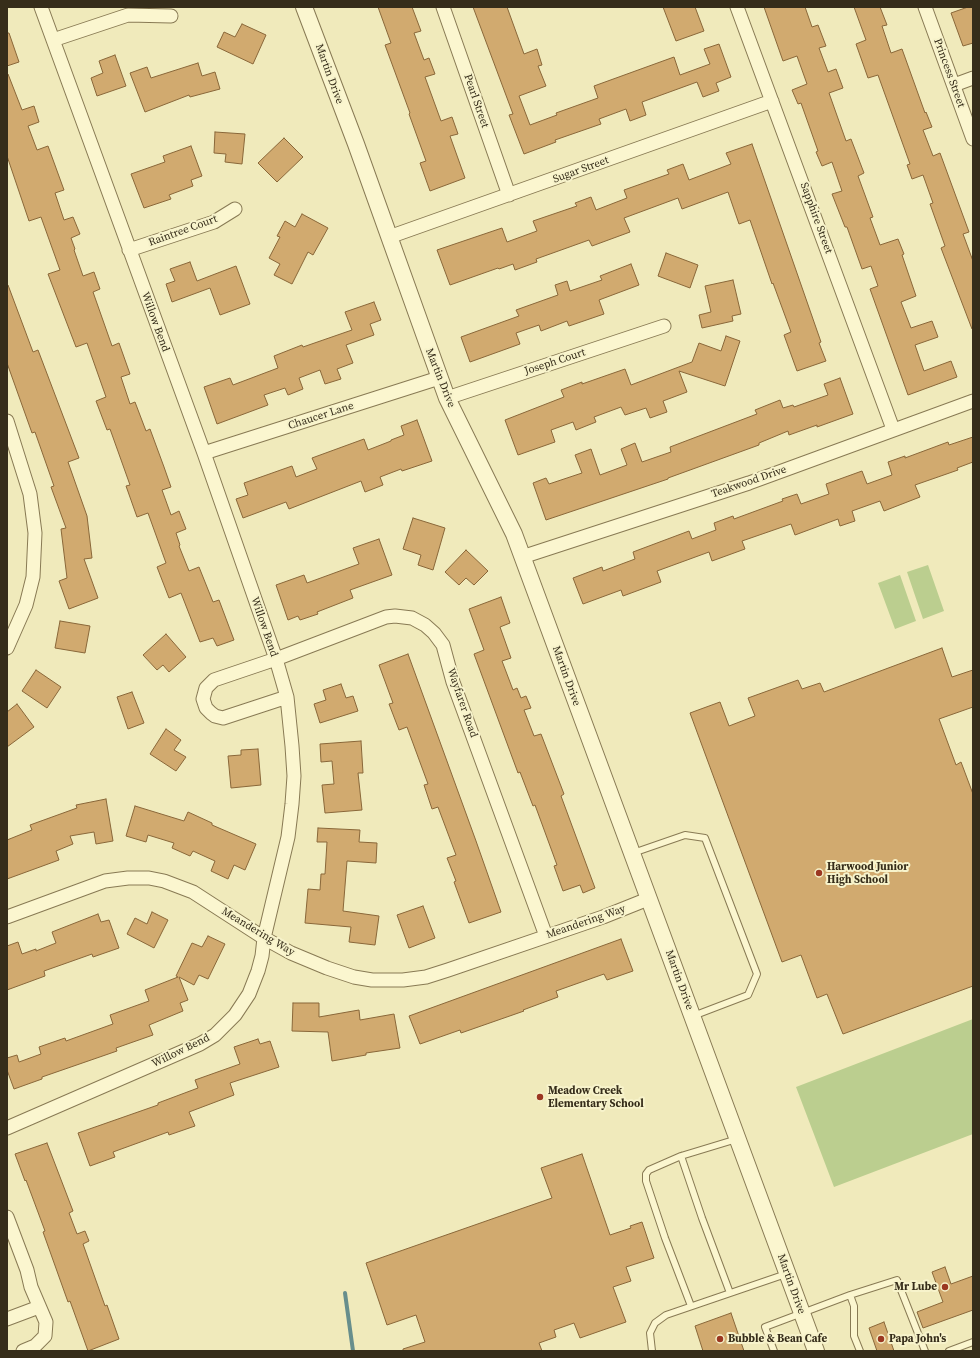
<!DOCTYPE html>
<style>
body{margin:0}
#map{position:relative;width:980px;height:1358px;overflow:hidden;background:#f0eabb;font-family:"Source Serif 4",serif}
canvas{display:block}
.frame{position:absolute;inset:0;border:8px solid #362d1a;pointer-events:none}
</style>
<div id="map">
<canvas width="980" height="1358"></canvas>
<div class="frame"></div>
</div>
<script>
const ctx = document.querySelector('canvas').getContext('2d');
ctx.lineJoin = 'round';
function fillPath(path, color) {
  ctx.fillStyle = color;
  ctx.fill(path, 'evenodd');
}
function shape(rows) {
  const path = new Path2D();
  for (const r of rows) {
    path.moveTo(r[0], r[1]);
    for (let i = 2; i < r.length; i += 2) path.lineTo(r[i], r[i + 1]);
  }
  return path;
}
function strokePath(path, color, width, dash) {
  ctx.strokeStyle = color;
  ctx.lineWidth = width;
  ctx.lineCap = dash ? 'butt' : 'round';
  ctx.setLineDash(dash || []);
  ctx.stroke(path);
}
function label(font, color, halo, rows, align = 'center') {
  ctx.font = font + ' "Source Serif 4",serif';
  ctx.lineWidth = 4;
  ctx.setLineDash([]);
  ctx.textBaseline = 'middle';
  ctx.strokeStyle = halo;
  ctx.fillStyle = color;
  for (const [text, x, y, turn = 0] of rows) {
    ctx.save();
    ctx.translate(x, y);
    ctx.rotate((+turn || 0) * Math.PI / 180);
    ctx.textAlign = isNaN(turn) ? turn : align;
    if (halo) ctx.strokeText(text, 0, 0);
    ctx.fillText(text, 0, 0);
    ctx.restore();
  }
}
const green = shape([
 [928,565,944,611,923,619,907,572],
 [900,575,916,621,895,629,878,583],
 [973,1019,973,1134,834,1187,796,1087]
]);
const stream = shape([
 [345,1293,353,1351]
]);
const building = shape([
 [378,7,412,7,421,31,414,33,424,60,429,58,435,74,425,77,441,121,452,117,458,134,450,136,465,178,430,191,420,163,426,161,409,114,410,113,385,45,391,43,378,7],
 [473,7,507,7,524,54,537,49,542,65,538,66,546,86,519,96,530,125,557,115,556,113,598,98,594,86,674,57,680,75,710,64,704,49,719,44,731,77,716,83,719,91,703,97,697,82,642,102,646,115,630,121,626,109,599,119,601,124,555,140,556,142,524,154,509,115,513,114,473,7],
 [663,7,695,7,704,31,676,41,663,7],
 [764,7,805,7,812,27,818,25,826,46,819,48,828,72,836,69,843,88,829,93,846,141,851,139,864,173,858,176,873,217,870,218,880,245,898,239,904,254,902,255,916,296,901,302,911,328,932,321,938,337,915,345,924,371,951,361,957,377,908,395,870,289,878,286,871,266,862,269,847,227,845,227,832,194,842,191,832,162,822,166,816,152,818,151,801,103,798,104,792,90,807,84,797,56,783,61,764,7],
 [854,7,880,7,887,25,882,26,891,53,902,49,925,113,926,112,932,127,923,130,933,156,940,153,969,232,963,234,973,261,973,329,972,329,941,248,945,246,930,204,933,203,923,175,912,179,907,165,910,164,878,75,868,78,856,44,866,40,854,7],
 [968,7,973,7,973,43,963,46,951,13,968,7],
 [242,24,266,35,253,64,217,47,224,32,235,37,242,24],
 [7,33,9,33,19,62,7,66,7,33],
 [115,55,126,86,97,96,91,78,103,73,99,61,115,55],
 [198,63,202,76,215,72,220,89,190,97,189,95,145,112,130,73,147,67,151,78,198,63],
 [7,74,8,74,22,110,34,106,39,122,28,126,37,150,48,146,64,190,55,193,64,220,73,217,80,234,71,238,75,249,74,250,83,276,94,272,100,289,93,292,112,346,119,343,130,374,121,377,130,404,135,402,146,431,150,429,164,467,171,487,162,490,171,515,179,511,186,529,176,533,180,545,179,546,189,571,199,567,213,602,219,600,234,640,217,646,213,638,200,642,181,593,169,598,157,567,166,563,148,513,137,517,126,486,130,485,110,429,107,430,96,401,106,397,87,343,76,347,48,274,60,270,41,217,29,221,7,156,7,74],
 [215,132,245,134,242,164,225,162,226,154,214,153,215,132],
 [284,138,303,157,277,182,258,163,284,138],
 [752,144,821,342,819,343,826,361,797,371,784,335,791,332,773,283,772,284,750,220,739,224,728,192,682,209,678,198,624,218,630,232,592,246,589,240,536,259,537,262,515,270,513,264,499,269,498,268,450,285,437,250,502,228,507,242,537,231,533,221,577,206,575,203,591,197,596,210,627,198,624,190,669,174,667,170,683,164,689,180,731,164,726,153,752,144],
 [191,146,202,176,191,180,193,186,169,195,171,199,144,208,131,174,165,162,163,156,191,146],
 [302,214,328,228,313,255,308,252,292,284,274,275,280,264,269,258,280,237,277,236,285,221,295,227,302,214],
 [666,253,698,265,690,288,658,276,666,253],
 [190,262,197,281,236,266,250,304,220,315,210,288,172,302,166,284,175,281,170,269,190,262],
 [631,264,639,285,599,300,604,314,569,326,567,321,541,331,539,325,516,333,520,344,470,362,461,337,519,316,516,310,558,295,555,285,567,281,570,291,602,280,600,276,631,264],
 [733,280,741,314,732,316,733,321,702,328,699,315,711,312,705,286,733,280],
 [7,285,8,285,33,352,38,350,79,458,68,462,87,516,92,558,84,559,98,598,69,609,59,581,67,578,61,529,66,528,51,487,54,486,35,432,32,433,7,363,7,285],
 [374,302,381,320,370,324,374,335,346,345,353,363,337,369,341,379,325,384,320,370,299,378,303,389,288,395,285,388,264,395,268,405,217,424,204,387,230,378,233,385,278,368,274,356,302,345,303,347,352,330,345,312,374,302],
 [726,336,740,341,725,386,679,371,687,392,663,401,667,412,650,418,646,408,625,415,621,407,594,417,596,422,576,430,573,422,551,430,555,442,518,455,505,420,564,397,561,390,582,382,582,384,625,369,631,385,692,362,699,343,721,351,726,336],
 [840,378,853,414,817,427,817,425,789,435,788,431,759,443,759,445,668,478,668,479,546,520,533,483,546,478,549,484,582,473,575,455,591,449,600,475,627,465,621,449,635,443,642,462,671,452,670,447,757,414,755,410,780,400,783,408,793,405,794,407,828,395,824,384,840,378],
 [417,420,432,461,402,471,401,469,380,477,383,485,365,492,361,481,289,509,286,502,243,518,236,499,248,495,244,483,292,466,296,477,317,469,312,458,364,439,368,450,391,441,391,440,404,435,401,426,417,420],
 [973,437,973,462,957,468,958,470,915,485,920,497,884,511,880,501,852,511,855,521,840,526,838,519,795,535,791,524,742,541,745,549,712,561,709,552,657,571,661,582,623,596,621,590,583,604,573,578,602,567,603,571,635,559,633,552,689,531,692,539,716,530,714,523,733,516,734,519,783,501,782,499,797,494,801,504,829,494,826,484,862,471,867,484,892,475,888,462,905,456,905,458,948,442,949,445,973,437],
 [413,518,445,528,433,570,418,565,421,555,403,549,413,518],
 [379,539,392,575,350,590,353,598,317,612,318,614,300,620,298,616,288,620,276,585,304,575,307,583,359,564,353,548,379,539],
 [466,550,488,571,474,585,466,578,459,585,445,572,466,550],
 [501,597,510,623,500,627,511,658,502,661,513,690,517,688,521,698,526,696,531,708,524,710,534,736,541,734,564,794,561,796,595,888,583,893,580,885,563,891,554,866,557,865,535,805,533,806,520,772,518,773,474,654,484,650,469,609,501,597],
 [60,621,90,626,85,653,55,648,60,621],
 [166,634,186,657,169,672,163,665,157,670,143,655,166,634],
 [942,648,952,677,973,670,973,707,939,719,956,765,961,762,973,794,973,986,843,1034,827,994,817,998,801,955,782,962,690,713,720,702,729,726,755,716,748,698,798,680,802,689,820,683,824,692,942,648],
 [408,654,476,841,501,912,469,923,454,882,456,881,447,858,456,855,438,807,432,809,424,785,428,784,407,727,399,730,389,704,393,703,379,665,408,654],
 [36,670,61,687,47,708,22,691,36,670],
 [341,684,346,698,353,696,358,711,320,723,314,704,326,700,323,690,341,684],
 [132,692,144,723,128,729,117,697,132,692],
 [17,704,34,727,7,747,7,712,17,704],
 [166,729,181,740,174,750,186,757,176,771,150,754,166,729],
 [361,741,363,773,358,773,362,810,325,813,322,785,334,784,332,761,321,762,320,744,361,741],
 [258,749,261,785,231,788,228,756,241,755,241,750,258,749],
 [106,799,113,841,96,844,94,832,70,836,73,844,56,851,59,860,7,879,7,840,32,830,30,825,77,808,76,805,106,799],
 [135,806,184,821,188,812,212,823,212,825,256,844,245,870,234,865,228,879,211,871,215,861,193,851,190,856,172,848,174,843,148,835,146,842,126,836,135,806],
 [318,828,360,830,359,842,377,843,376,863,347,861,343,911,379,916,375,945,349,942,351,927,305,923,308,889,320,890,321,874,325,874,327,842,317,842,318,828],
 [423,906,435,938,409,948,397,915,423,906],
 [152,912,168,920,154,948,127,934,135,918,147,924,152,912],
 [98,914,101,922,109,920,119,948,93,957,92,954,44,971,45,976,7,990,7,946,18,942,22,954,36,949,36,951,56,943,52,932,98,914],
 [208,936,225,944,208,979,199,975,194,985,179,977,188,1000,180,1003,183,1011,149,1025,153,1035,116,1048,117,1051,42,1077,42,1079,14,1089,7,1070,7,1058,17,1055,19,1062,41,1054,39,1047,65,1038,66,1041,113,1024,110,1015,149,1001,145,990,178,977,176,976,192,943,202,947,208,936],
 [621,939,633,971,607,980,604,974,556,991,558,997,523,1010,524,1011,461,1033,460,1030,420,1044,409,1016,621,939],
 [293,1003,319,1003,319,1017,359,1010,360,1020,394,1014,400,1048,366,1053,366,1055,332,1061,328,1032,292,1031,293,1003],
 [258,1039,260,1044,270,1041,279,1067,230,1083,234,1095,189,1112,195,1126,169,1135,168,1132,113,1152,115,1157,90,1166,78,1133,158,1105,158,1103,198,1088,195,1080,240,1064,234,1047,258,1039],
 [47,1143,73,1211,69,1213,77,1234,85,1231,89,1241,83,1244,105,1306,107,1305,119,1339,88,1351,70,1301,68,1302,43,1232,45,1231,26,1180,25,1181,15,1154,47,1143],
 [582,1154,610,1235,631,1228,630,1226,642,1222,654,1258,626,1267,631,1281,613,1287,626,1322,580,1338,574,1323,554,1330,556,1337,539,1343,542,1351,403,1351,403,1349,425,1342,416,1315,387,1325,366,1263,552,1198,541,1168,582,1154],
 [945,1267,951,1284,973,1276,973,1310,923,1328,917,1312,943,1302,932,1272,945,1267],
 [731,1313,744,1351,703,1351,695,1326,731,1313],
 [884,1322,894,1351,877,1351,869,1328,884,1322]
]);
const service = shape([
 [633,853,685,835,705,838,757,974,748,995,693,1016],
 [681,1156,649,1170,646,1174,646,1181,665,1238,691,1306],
 [730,1293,702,1218,681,1156,737,1139],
 [850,1295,897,1280,925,1351],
 [652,1351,650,1333,655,1323,666,1315,786,1274],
 [774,1351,765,1327,850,1295,854,1306,854,1336,860,1351],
 [949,1351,973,1342]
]);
const minor = shape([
 [443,7,509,195],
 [737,7,893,429],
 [925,7,973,139],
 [53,40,128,15,171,16],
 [954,85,973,78],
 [389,237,772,101],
 [129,250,214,222,235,209],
 [447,398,664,326],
 [7,421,30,494,35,533,33,577,26,605,7,648],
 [204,453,439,378],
 [522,557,749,483,973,401],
 [287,697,223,718,215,716,211,713,206,708,203,699,206,688,214,680,276,659,386,617,395,616,412,618,425,625,434,633,443,645,453,682,546,936],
 [7,917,105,881,128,878,149,878,164,881,193,892,264,938,291,953,327,968,354,977,372,980,403,980,426,977,448,970,603,917,648,899],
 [7,1128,200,1044,215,1035,235,1015,249,994,258,971,262,956,264,938,288,837,292,804,294,776,292,746,287,697,276,659,204,453,41,7],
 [7,1217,27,1270,31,1287,46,1322,45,1336,35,1346,23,1351],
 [7,1319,39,1307]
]);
const tertiary = shape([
 [304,7,356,144,447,398,514,534,816,1351]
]);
const markers = [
 [819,873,4,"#9b3721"],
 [540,1097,4,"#9b3721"],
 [945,1287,4,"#9b3721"],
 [720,1339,4,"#9b3721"],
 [881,1339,4,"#9b3721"]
];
const streetNames = [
 ["Princess Street",949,73,70],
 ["Martin Drive",329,74,70],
 ["Pearl Street",476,101,71],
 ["Sugar Street",581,170,-20],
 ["Sapphire Street",816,218,70],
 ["Raintree Court",183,231,-20],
 ["Willow Bend",155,322,70],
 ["Joseph Court",555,362,-18],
 ["Martin Drive",440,378,68],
 ["Chaucer Lane",321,416,-18],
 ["Teakwood Drive",749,482,-19],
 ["Willow Bend",264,627,71],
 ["Martin Drive",566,676,70],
 ["Wayfarer Road",462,703,71],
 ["Meandering Way",586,922,-19],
 ["Meandering Way",258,932,31],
 ["Martin Drive",679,980,70],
 ["Willow Bend",181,1051,-26],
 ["Martin Drive",791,1284,70]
];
const poiNames = [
 ["Harwood Junior",827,867],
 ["High School",827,880],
 ["Meadow Creek",548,1091],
 ["Elementary School",548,1104],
 ["Mr Lube",937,1287,"right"],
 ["Bubble & Bean Cafe",728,1339],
 ["Papa John's",889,1339]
];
fillPath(green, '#bbce8f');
strokePath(stream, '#678e8c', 4);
fillPath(building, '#d1aa6f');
strokePath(building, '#896739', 1);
strokePath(service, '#887a54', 8);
strokePath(minor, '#887a54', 15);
strokePath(tertiary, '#887a54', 18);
strokePath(service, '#fbf6cf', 6);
strokePath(minor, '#fbf6cf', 13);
strokePath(tertiary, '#fbf6cf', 16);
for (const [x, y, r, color] of markers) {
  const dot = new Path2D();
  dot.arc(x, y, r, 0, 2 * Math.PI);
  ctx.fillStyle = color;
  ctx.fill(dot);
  strokePath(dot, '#f7f3cb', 1.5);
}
label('11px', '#362d1a', '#f7f3cb', streetNames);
label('bold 11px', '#362d1a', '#f7f3cb', poiNames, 'left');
</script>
